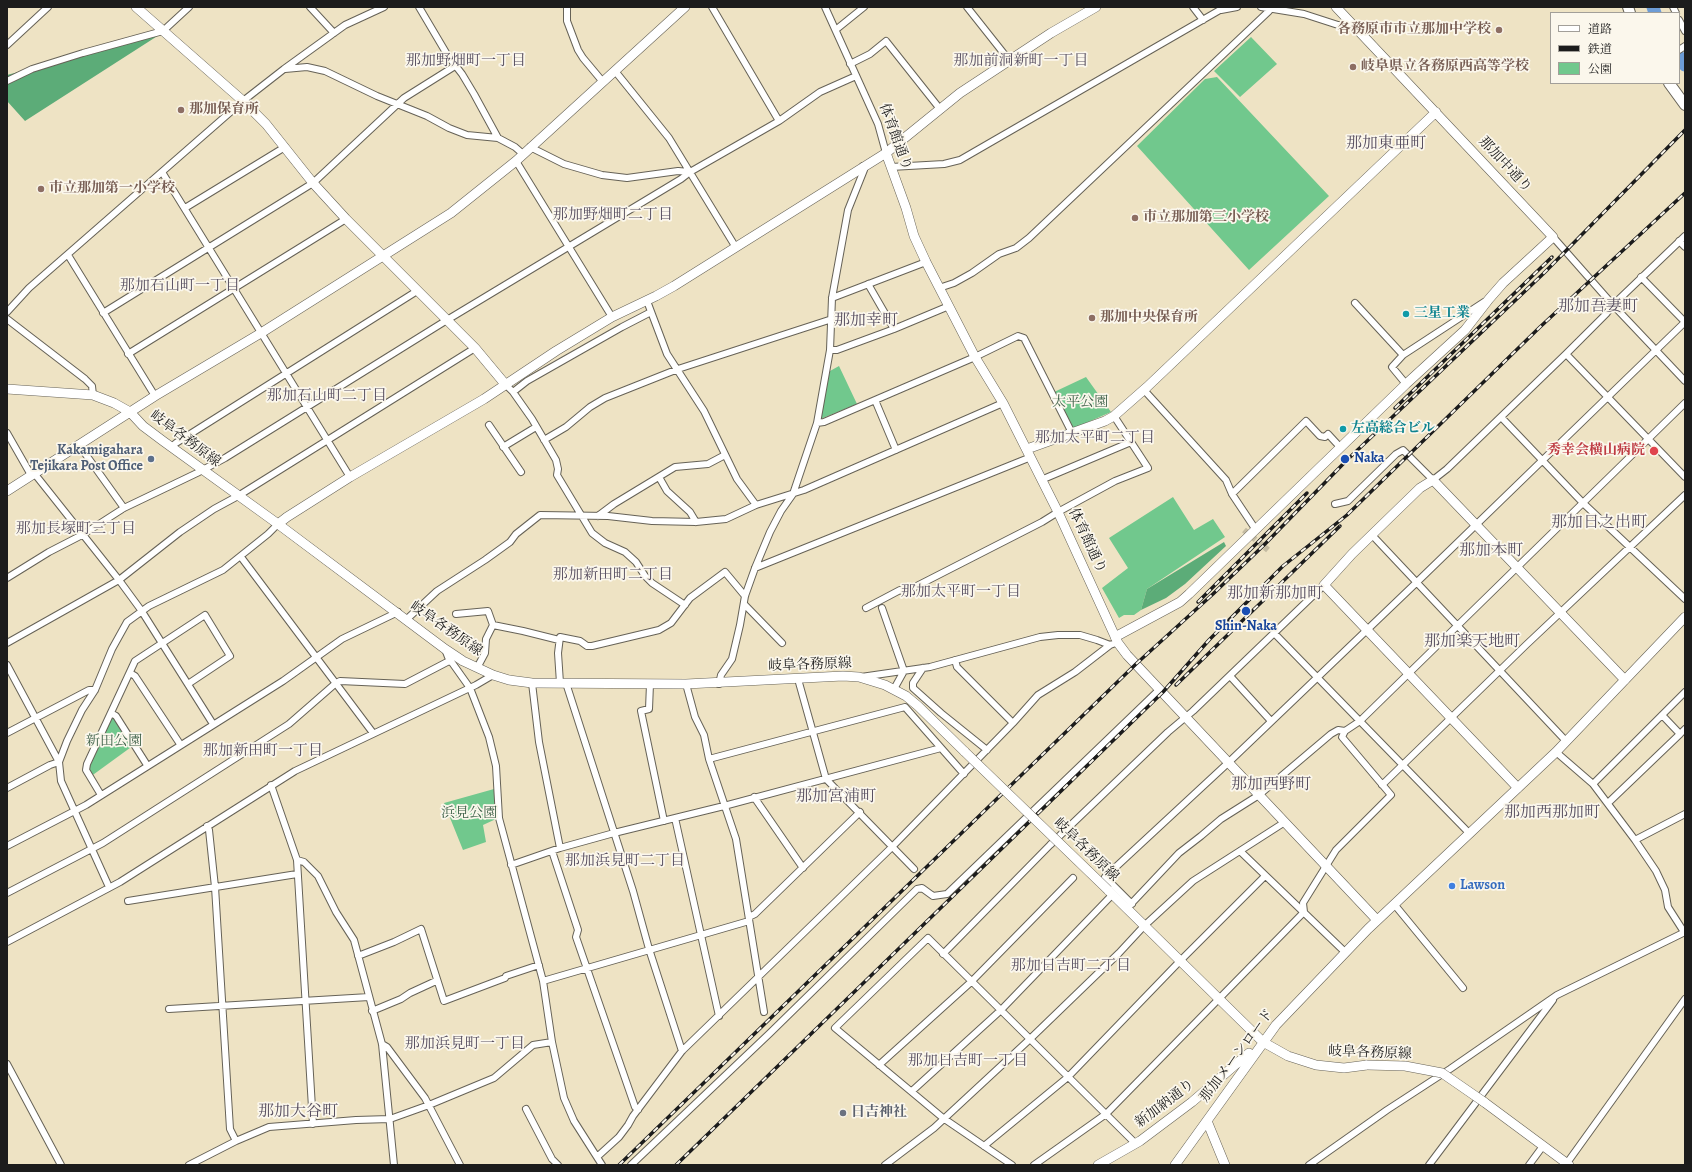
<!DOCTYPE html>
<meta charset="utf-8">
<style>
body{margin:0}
#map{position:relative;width:1692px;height:1172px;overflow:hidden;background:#eee3c4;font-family:Alegreya,"Noto Serif JP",serif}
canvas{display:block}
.frame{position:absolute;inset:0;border:8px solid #1c1c1c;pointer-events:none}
.legend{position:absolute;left:1550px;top:12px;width:130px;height:72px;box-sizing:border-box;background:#fbf7ec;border:1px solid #a29f99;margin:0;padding:5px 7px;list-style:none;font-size:12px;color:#1c1c1c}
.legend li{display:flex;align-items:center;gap:8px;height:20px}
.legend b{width:20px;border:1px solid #a29f99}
</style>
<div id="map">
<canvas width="1692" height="1172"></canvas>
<div class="frame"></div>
<ul class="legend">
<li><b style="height:5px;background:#fff"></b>道路</li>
<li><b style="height:5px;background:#1c1c1c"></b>鉄道</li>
<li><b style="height:11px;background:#71c88d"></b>公園</li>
</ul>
</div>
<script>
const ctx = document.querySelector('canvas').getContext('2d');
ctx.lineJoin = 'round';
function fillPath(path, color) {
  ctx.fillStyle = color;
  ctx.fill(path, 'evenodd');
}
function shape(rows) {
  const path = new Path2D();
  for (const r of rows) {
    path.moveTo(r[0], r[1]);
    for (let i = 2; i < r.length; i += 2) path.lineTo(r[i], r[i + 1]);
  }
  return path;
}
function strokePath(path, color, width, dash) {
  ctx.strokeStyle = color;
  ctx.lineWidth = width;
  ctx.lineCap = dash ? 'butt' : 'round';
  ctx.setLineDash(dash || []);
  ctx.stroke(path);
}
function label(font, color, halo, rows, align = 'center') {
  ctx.font = font + ' Alegreya,"Noto Serif JP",serif';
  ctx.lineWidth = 3.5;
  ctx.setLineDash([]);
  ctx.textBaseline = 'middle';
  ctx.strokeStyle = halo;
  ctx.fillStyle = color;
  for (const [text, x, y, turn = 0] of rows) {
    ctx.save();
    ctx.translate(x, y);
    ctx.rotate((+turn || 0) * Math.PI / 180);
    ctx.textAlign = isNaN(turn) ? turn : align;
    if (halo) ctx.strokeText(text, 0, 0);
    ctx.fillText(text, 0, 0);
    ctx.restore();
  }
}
const green = shape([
 [1251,37,1277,64,1240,97,1214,71],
 [1217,77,1329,196,1249,270,1137,146,1205,79],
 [839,366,857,404,818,420,830,371],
 [1086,377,1111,412,1070,430,1052,393],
 [1173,497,1194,530,1213,519,1225,537,1147,589,1141,610,1134,615,1124,615,1119,618,1102,588,1128,568,1109,538],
 [111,713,134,745,90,777,87,764],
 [494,789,496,819,483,825,486,842,463,850,444,803]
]);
const forest = shape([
 [159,35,25,121,7,101,7,75],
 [1224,542,1226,546,1185,584,1166,598,1141,610,1147,589]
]);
const river = shape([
 [1653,7,1655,13],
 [1679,57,1685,65]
]);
const streetTunnel = shape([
 [1244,530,1268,550]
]);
const street = shape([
 [310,7,334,33],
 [419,7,448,56,462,74,474,94,498,138],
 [567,7,567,21,578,50,583,58,603,82],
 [712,7,779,121],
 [825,7,878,124,886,153],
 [967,7,1009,60],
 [1193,7,1203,20],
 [1261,7,1304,14,1338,25,1357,29],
 [1673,7,1676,13],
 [1221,10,1237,7],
 [1679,20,1685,31],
 [835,29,838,28,864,7],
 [7,45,48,7],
 [1679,50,1685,46],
 [850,64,870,54,886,41,940,109],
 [285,69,307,67,325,71,377,96,427,116,449,128,467,135,498,138,515,147,523,154],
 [615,71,669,138,735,246],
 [7,81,32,69,83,53,163,31,189,7],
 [530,147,564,164,602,175,627,178,678,171,690,172],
 [516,161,612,317],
 [891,167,944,164,960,160,1225,7],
 [162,172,350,477],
 [185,208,285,147],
 [1553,237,1613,305,1685,381],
 [1679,241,1685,247],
 [68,255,155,396],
 [1641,277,1685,322],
 [868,284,894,329],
 [939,288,954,283,972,273,999,254,1016,248,1029,238,1269,11,1270,8],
 [832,298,926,262],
 [647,301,667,354,704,411,737,479,756,505],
 [1355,303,1403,355],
 [7,312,29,288,243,101,284,69,345,25,384,7],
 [103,313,313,183,404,98,455,66],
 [7,319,85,379,92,386,93,395],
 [830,350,837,350,894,329,949,306],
 [128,354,346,219],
 [1566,354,1685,477],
 [505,384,513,392,527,381,622,327,651,312],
 [1406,384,1392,367,1403,355,1484,302],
 [1144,390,1226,480,1232,494,1256,530],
 [513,392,532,419,556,460,558,469,557,475,592,533,605,543,625,552,636,562,645,576,652,583,685,605],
 [875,400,896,450],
 [1501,417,1583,503,1685,599],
 [817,423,824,422,975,357,1018,336,1024,338,1072,433],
 [489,425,521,472],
 [7,433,31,475],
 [544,440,566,427,590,407,605,398,678,369,832,319],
 [79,445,124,508],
 [171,447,176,443,417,291],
 [503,447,536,427],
 [34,473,119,580,141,610,213,724],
 [659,477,667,491,690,512,696,522],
 [1041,480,1131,442],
 [1232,494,1306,421,1320,436,1325,437,1328,434,1340,447],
 [1335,504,1348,501,1396,454,1403,450,1433,480,1447,469,1566,354,1606,314,1613,305,1685,236],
 [598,516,614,504,675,467,708,464,725,455],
 [1372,535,1566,741],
 [241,557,373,733],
 [755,568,1031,457],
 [7,578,49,552,82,535,124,508,197,473,225,458,447,320,681,179,690,172,779,121,820,92,856,76],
 [744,604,782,643],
 [866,608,900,590,905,592,1042,522,1058,512,1115,481,1148,468,1114,416],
 [882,608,904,671,894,689],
 [456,614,488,611,493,625,486,639,485,653,477,668],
 [407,619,437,591,485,560,510,542,516,534,540,515,608,516,652,521,696,522,726,519,756,505,804,490,1003,403],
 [493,625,523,631,559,640],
 [1274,633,1470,834],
 [7,643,119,580,180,532,214,509,238,496,475,348],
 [445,649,448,657,470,688,489,737,496,766,499,818,543,981,552,1042,564,1098,574,1121,602,1165],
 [955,660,957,667,1013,723],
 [7,665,59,762,61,781,109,887],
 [923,668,913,683,913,688,941,713,987,750],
 [130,673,135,676,180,744],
 [1230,676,1271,721],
 [861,677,930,667,1040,637,1058,635,1080,635,1097,640,1110,645,1113,644],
 [798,679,826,779,914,869],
 [532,683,539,742,560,848],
 [560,683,558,653,560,637,580,641,587,646,592,646,659,630,671,623,690,598,725,572,745,596],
 [566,683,633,891,649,949,682,1051],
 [650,684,649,709,641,711,664,821],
 [686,684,695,717,704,735,709,759,736,839,764,1012],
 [719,684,721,675,732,659,740,625,745,596,755,568,770,532,781,511,793,494,817,423,830,350,832,298,848,210,864,170,863,166],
 [111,713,116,716,147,765],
 [1662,715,1680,734,1685,729],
 [7,733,89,690,95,690],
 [1556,752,1593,784,1635,840,1656,871,1665,890,1668,907,1684,932],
 [709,759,905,707,964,774],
 [59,762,67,741,82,710,95,690,112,649,127,622,149,606,223,570,268,534,278,524],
 [1593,784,1685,692],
 [271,785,297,860,313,1124],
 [1382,785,1526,645,1685,495],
 [7,788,50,765,59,762],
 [101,795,86,770,87,764,135,661,205,615,230,656,188,684],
 [754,797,803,868],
 [1608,803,1680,734],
 [675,818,719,1016],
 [207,826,209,830,215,887,230,1129,236,1141],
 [1635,840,1685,814],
 [7,846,86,805,283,681,342,639,398,612],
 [552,851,578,930,576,937,635,1107,638,1110],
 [1240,851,1346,953],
 [297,860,304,862,318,876,336,912,354,940,382,1044,394,1165],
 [511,865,560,848,614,833,724,806,941,748],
 [7,893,103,843,289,724,336,683,340,681,405,684,451,660],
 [128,901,297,874],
 [1132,904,1105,877,1229,762,1416,583,1685,322],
 [1394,904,1463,988],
 [1130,905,1179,853,1201,836,1221,819,1259,795,1331,734,1338,730,1345,731,1360,721,1685,403],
 [749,917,755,914,860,812],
 [7,942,120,882,295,771,476,685,493,675],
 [943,954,1050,845,1168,732,1193,711,1324,585],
 [358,956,394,942,421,929,444,1001,505,978,506,976,539,965],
 [543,981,749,921],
 [169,1009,369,997],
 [372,1011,401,999,410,993,436,981],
 [382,1044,387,1047,425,1098,460,1165],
 [7,1064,61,1165],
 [879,1065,971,982,1073,878],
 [912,1091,1001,1010,1112,895],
 [526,1109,552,1159,558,1165],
 [984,1146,1068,1077,1180,961,1265,876],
 [597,1157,619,1137,628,1125,633,1116,682,1051,892,847,1013,723,1038,695,1075,672,1110,645],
 [1567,1163,1685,999],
 [189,1165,236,1141,269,1127,356,1120,390,1119,429,1105,494,1078,533,1045,552,1042],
 [631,1165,770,1033,917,889,922,888,933,896,947,894,1160,689],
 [885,1165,934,1128,1030,1039,1119,953,1144,926,1193,881,1285,822],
 [1012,1165,943,1118,835,1028,928,938,1136,1144],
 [1034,1165,1106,1114,1304,912,1303,903,1336,850,1391,795,1342,737,1345,731],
 [1309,1165,1387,1110,1450,1069,1557,995,1685,932],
 [1429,1165,1553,1000],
 [1529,1165,1543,1146]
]);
const secondary = shape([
 [136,7,243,101,266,124,313,183,346,219,475,348,505,384],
 [886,153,906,208,914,236,926,262,975,357,1003,403,1058,512,1118,643,1127,655,1377,920],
 [7,389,93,395,114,403,130,412,143,426,163,441,278,524,445,649,463,661,493,675,509,680,532,683,686,684,843,676,859,677,885,685,906,696,918,706,965,752],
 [1027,449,1105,421,1114,416,1147,387,1436,112],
 [7,491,155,396,261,333,451,213,516,161,685,7],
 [278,524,287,517,350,477,484,399,556,351,612,317,656,296,674,286,886,153,960,93,1051,33,1096,7],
 [1115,637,1180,602,1189,594,1406,384,1465,330,1489,299,1503,283,1553,237,1336,7],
 [1518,788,1324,585,1352,554,1420,488,1433,480,1625,680],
 [1108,890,1263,1042,1288,1056,1316,1065,1344,1068,1367,1065],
 [1484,1102,1569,1165],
 [1207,1121,1225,1165],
 [1098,1165,1140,1141,1192,1102,1249,1053],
 [1175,1165,1276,1025,1368,929,1556,752,1685,617]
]);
const primary = shape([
 [1628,7,1630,13],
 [1669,83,1685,105]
]);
const rail = shape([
 [1395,408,1552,257],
 [1198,602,1307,493],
 [1176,685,1340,526],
 [619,1165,1136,664,1213,594,1264,545,1346,461,1543,274,1685,130],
 [676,1165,1163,692,1209,640,1283,566,1347,515,1540,327,1685,193]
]);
const secondaryBridge = shape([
 [965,752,1108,890],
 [1367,1065,1405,1066,1442,1073,1484,1102]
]);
const markers = [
 [1499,30,4,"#8d6e63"],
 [1353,67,4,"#8d6e63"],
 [181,110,4,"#8d6e63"],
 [41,189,4,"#8d6e63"],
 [1135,218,4,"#8d6e63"],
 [1406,314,4,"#0f9aa8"],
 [1092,318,4,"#8d6e63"],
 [1343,429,4,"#0f9aa8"],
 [1654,451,5,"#e0444e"],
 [151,459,4,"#5c6f8a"],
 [1345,459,5,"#1a4fb4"],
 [1246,611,5,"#1a4fb4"],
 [1452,886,4,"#3f7fe0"],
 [843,1113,4,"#6b7280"]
];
const educationNames = [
 ["各務原市市立那加中学校",1491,30,"right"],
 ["岐阜県立各務原西高等学校",1361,67],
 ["那加保育所",189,110],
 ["市立那加第一小学校",49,189],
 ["市立那加第三小学校",1143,218],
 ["那加中央保育所",1100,318]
];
const streetNames = [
 ["体育館通り",895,137,70],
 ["那加中通り",1505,165,47],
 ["岐阜各務原線",185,439,37],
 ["体育館通り",1087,541,65],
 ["岐阜各務原線",446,629,35],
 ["岐阜各務原線",810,665,-2],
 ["岐阜各務原線",1086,850,44],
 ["岐阜各務原線",1370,1053,2],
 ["那加メーンロード",1237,1056,-53],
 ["新加納通り",1165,1104,-37]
];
const cultureNames = [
 ["三星工業",1414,314],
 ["左高総合ビル",1351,429]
];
const parkNames = [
 ["太平公園",1080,403],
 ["新田公園",114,742],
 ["浜見公園",469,814]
];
const serviceNames = [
 ["Kakamigahara",143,451],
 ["Tejikara Post Office",143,467]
];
const healthNames = [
 ["秀幸会横山病院",1645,451]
];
const transitNames = [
 ["Naka",1354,459],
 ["Shin-Naka",1246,627,"center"]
];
const shopNames = [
 ["Lawson",1460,886]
];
const worshipNames = [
 ["日吉神社",851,1113]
];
const neighbourhoodNames = [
 ["那加野畑町一丁目",466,61],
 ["那加前洞新町一丁目",1021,61],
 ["那加野畑町二丁目",613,215],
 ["那加石山町一丁目",180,286],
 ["那加石山町二丁目",327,396],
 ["那加太平町二丁目",1095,438],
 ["那加長塚町三丁目",76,529],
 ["那加新田町二丁目",613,575],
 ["那加太平町一丁目",961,592],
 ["那加新田町一丁目",263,751],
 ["那加浜見町二丁目",625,861],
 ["那加日吉町二丁目",1071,966],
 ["那加浜見町一丁目",465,1044],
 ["那加日吉町一丁目",968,1061]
];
const quarterNames = [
 ["那加東亜町",1386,144],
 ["那加吾妻町",1598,307],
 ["那加幸町",866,321],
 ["那加日之出町",1599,523],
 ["那加本町",1491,551],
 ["那加新那加町",1275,594],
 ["那加楽天地町",1472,642],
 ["那加西野町",1271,785],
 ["那加宮浦町",836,797],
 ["那加西那加町",1552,813],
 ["那加大谷町",298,1112]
];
fillPath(green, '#71c88d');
fillPath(forest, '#5cac78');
strokePath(river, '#6d9cd6', 13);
strokePath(streetTunnel, '#c4bba2', 6, [6, 3]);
strokePath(street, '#666257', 8);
strokePath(secondary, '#666257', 10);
strokePath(primary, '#666257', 12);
strokePath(street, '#fff', 6);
strokePath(secondary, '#fff', 9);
strokePath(primary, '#fff', 10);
strokePath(rail, '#1c1c1c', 3.5);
strokePath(rail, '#fbf7ec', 2, [6]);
strokePath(secondaryBridge, '#666257', 10, []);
strokePath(secondaryBridge, '#fff', 9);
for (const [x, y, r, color] of markers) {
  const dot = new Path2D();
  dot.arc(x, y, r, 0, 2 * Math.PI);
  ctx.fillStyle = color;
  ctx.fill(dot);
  strokePath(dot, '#fbf7ec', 1.5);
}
label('bold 14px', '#785e54', '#fbf7ec', educationNames, 'left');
label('14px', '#1c1c1c', '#fbf7ec', streetNames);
label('bold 14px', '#0d838f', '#fbf7ec', cultureNames, 'left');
label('14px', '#3e6149', '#fbf7ec', parkNames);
label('bold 14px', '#4e5e75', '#fbf7ec', serviceNames, 'right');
label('bold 14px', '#be3a42', '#fbf7ec', healthNames, 'right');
label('bold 14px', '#164399', '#fbf7ec', transitNames, 'left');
label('bold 14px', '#366cbe', '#fbf7ec', shopNames, 'left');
label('bold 14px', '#5b616d', '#fbf7ec', worshipNames, 'left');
label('15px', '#595061', '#fbf7ec', neighbourhoodNames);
label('16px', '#595061', '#fbf7ec', quarterNames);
</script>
